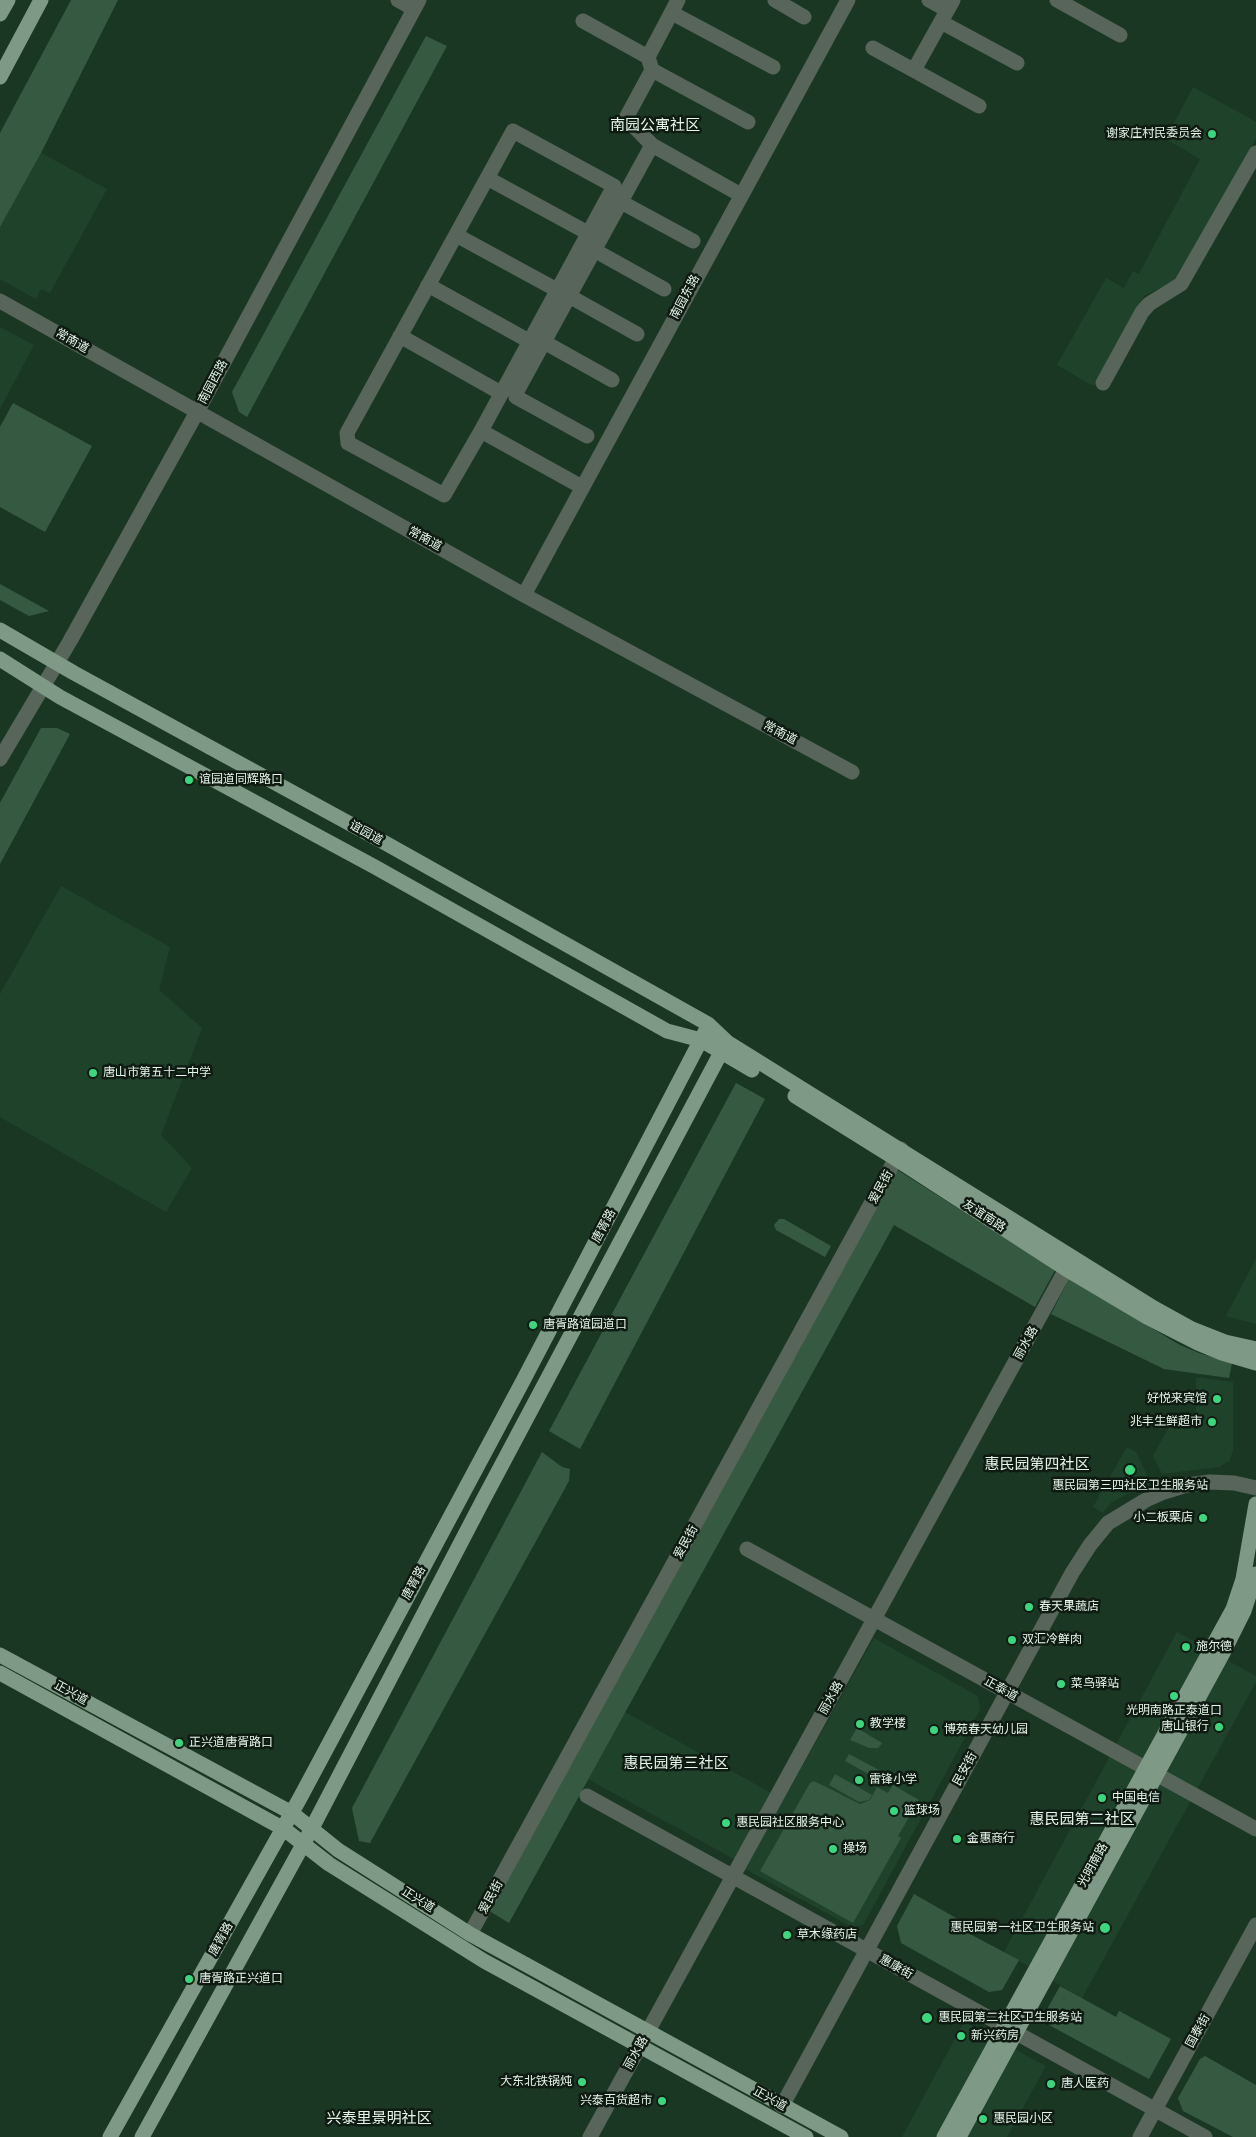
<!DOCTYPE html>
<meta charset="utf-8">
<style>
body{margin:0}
canvas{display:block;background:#1a3724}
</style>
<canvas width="1256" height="2137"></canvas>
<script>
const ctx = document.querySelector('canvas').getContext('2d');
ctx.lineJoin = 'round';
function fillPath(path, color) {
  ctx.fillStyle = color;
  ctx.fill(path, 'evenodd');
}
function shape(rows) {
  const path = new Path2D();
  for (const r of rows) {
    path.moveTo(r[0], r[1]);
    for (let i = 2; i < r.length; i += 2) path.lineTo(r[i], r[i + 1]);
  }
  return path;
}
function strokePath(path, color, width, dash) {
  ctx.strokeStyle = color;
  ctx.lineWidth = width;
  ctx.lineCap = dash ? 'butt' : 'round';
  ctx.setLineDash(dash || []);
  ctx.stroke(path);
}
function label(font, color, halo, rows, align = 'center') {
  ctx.font = font + ' "Noto Serif","Noto Sans SC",serif';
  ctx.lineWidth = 5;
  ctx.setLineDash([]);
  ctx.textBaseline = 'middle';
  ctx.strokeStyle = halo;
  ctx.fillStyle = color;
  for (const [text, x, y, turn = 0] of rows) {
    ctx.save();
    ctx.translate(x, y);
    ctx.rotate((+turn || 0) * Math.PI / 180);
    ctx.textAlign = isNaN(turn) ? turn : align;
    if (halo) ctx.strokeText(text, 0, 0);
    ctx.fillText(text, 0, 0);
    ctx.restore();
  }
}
const built = shape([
 [1193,87,1256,122,1256,139,1182,272,1177,279,1144,296,1093,386,1057,365,1106,278,1124,288,1133,271,1139,274,1200,159,1166,139],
 [41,153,107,189,50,293,41,289,36,299,0,279,0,227],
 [0,327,34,345,0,409],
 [61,886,170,947,159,990,202,1028,161,1135,192,1168,166,1212,0,1117,0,994],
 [1256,1259,1256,1324,1226,1316],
 [1196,1377,1233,1382,1233,1451,1229,1461,1219,1467,1162,1474,1153,1456,1176,1415,1189,1422,1196,1411],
 [1127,1447,1136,1452,1150,1481,1111,1503,1103,1513,1093,1507],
 [1177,1632,1256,1676,1256,1682,1082,1998,1004,1952],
 [874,1638,978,1696,980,1710,863,1925,852,1927,745,1869],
 [625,1712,771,1793,736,1860,588,1779],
 [964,2022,1046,2066,1007,2137,902,2137]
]);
const green = shape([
 [71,0,118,0,41,153,0,227,0,133],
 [426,36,447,46,247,417,239,412,232,392],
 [13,403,92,446,45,532,0,507,0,427],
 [0,584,49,611,29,616,0,600],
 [41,728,57,728,70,734,0,864,0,803],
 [736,1083,765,1099,580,1449,549,1431],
 [896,1169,1055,1270,1035,1307,894,1225,509,1923,491,1912,498,1892],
 [779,1219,784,1219,831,1246,825,1257,776,1230,774,1225],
 [1069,1279,1180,1345,1199,1353,1232,1363,1229,1378,1164,1369,1051,1314],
 [542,1452,562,1467,570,1469,569,1481,370,1843,359,1841,352,1808],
 [857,1728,882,1743,880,1746,878,1748,869,1748,850,1740],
 [849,1754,879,1770,881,1781,845,1761],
 [835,1774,872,1795,869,1800,859,1802,829,1785],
 [814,1781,860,1804,870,1800,877,1787,888,1793,893,1785,919,1800,898,1836,901,1838,853,1923,760,1871,810,1783],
 [914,1894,970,1926,966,1932,1019,1960,1002,1990,989,1992,901,1943,897,1926],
 [1060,1986,1116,2017,1119,2011,1171,2039,1149,2079,1049,2025,1045,2013],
 [1205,2056,1256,2085,1256,2137,1233,2137,1183,2111,1178,2098,1200,2059]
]);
const minor = shape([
 [398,0,414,9],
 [775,0,804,17],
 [929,0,947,10],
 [1057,0,1120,35],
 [672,13,773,67],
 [583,21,648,57],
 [941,22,1017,63],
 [873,48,979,106],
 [652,70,748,122],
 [914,70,953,0],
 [652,145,741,195],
 [487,178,588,233],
 [621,202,693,241],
 [456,235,557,290],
 [594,250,664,289],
 [428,285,529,341],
 [569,296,637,334],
 [0,301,524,595,852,772],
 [400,336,501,393],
 [544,342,612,380],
 [1103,383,1142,312,1149,304,1181,284,1256,153],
 [481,431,444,495,348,443,347,433,513,131,614,186,481,431,582,487],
 [587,436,516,397,516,393,652,145,626,118,652,70,648,57,678,0],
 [524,595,848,0],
 [0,759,70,641,197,412,419,0],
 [747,1549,1256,1829],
 [587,1796,1205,2137],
 [470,1934,901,1149],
 [782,2106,1072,1573,1090,1545,1108,1523,1146,1500,1164,1492,1187,1485,1210,1482,1234,1483,1256,1488],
 [590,2137,1072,1258],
 [1140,2137,1256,1925]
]);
const major = shape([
 [0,14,8,0],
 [0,77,41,0],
 [0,630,74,673,387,844,708,1024,727,1042,1154,1308,1192,1329,1225,1342,1256,1349],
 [0,659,60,697,375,867,667,1031,701,1040,752,1070],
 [795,1096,896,1159,1066,1269,1147,1317,1198,1343,1222,1353,1256,1363],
 [0,1655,292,1813,338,1850,470,1934,841,2137],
 [0,1673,284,1829,329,1864,484,1961,806,2137],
 [110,2137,300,1798,524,1379,705,1032],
 [142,2137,311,1830,482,1502,726,1043],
 [944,2137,1233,1609,1243,1579,1256,1504],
 [959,2137,1223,1653,1244,1611,1256,1574]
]);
const markers = [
 [1212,134,5,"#39d87f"],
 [189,780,5,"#39d87f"],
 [93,1073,5,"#39d87f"],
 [533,1325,5,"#39d87f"],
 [1217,1399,5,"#39d87f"],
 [1212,1422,5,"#39d87f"],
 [1130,1470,6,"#39d87f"],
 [1203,1518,5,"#39d87f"],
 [1029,1607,5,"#39d87f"],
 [1012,1640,5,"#39d87f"],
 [1186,1647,5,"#39d87f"],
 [1061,1684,5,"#39d87f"],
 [1174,1696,5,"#39d87f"],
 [860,1724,5,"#39d87f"],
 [1219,1727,5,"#39d87f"],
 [934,1730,5,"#39d87f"],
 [179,1743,5,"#39d87f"],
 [859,1780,5,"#39d87f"],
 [1102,1798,5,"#39d87f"],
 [894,1811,5,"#39d87f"],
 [726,1823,5,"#39d87f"],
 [957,1839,5,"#39d87f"],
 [833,1849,5,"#39d87f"],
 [1105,1928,6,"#39d87f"],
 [787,1935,5,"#39d87f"],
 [189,1979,5,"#39d87f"],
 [927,2018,6,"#39d87f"],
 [961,2036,5,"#39d87f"],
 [582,2082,5,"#39d87f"],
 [1051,2084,5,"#39d87f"],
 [662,2101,5,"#39d87f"],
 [983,2119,5,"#39d87f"]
];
const poiNames = [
 ["谢家庄村民委员会",1202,134,"right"],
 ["谊园道同辉路口",199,780],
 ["唐山市第五十二中学",103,1073],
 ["唐胥路谊园道口",543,1325],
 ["好悦来宾馆",1207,1399,"right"],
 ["兆丰生鲜超市",1202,1422,"right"],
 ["惠民园第三四社区卫生服务站",1130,1486,"center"],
 ["小二板栗店",1193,1518,"right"],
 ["春天果蔬店",1039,1607],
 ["双汇冷鲜肉",1022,1640],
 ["施尔德",1196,1647],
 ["菜鸟驿站",1071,1684],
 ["光明南路正泰道口",1174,1711,"center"],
 ["教学楼",870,1724],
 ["唐山银行",1209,1727,"right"],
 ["博苑春天幼儿园",944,1730],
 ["正兴道唐胥路口",189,1743],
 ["雷锋小学",869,1780],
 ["中国电信",1112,1798],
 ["篮球场",904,1811],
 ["惠民园社区服务中心",736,1823],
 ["金惠商行",967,1839],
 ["操场",843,1849],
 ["惠民园第一社区卫生服务站",1094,1928,"right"],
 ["草木缘药店",797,1935],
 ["唐胥路正兴道口",199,1979],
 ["惠民园第二社区卫生服务站",938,2018],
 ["新兴药房",971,2036],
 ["大东北铁锅炖",572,2082,"right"],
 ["唐人医药",1061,2084],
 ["兴泰百货超市",652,2101,"right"],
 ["惠民园小区",993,2119]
];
const streetNames = [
 ["南园东路",685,297,-62],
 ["常南道",72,341,30],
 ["南园西路",213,382,-62],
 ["常南道",425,539,29],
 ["常南道",780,733,28],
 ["谊园道",366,833,29],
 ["爱民街",881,1187,-61],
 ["友谊南路",984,1216,33],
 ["唐胥路",604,1226,-62],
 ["丽水路",1026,1343,-61],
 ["爱民街",686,1542,-61],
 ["唐胥路",414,1583,-62],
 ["正泰道",1001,1689,29],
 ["正兴道",71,1693,29],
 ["丽水路",831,1698,-61],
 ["民安街",965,1769,-61],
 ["光明南路",1093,1865,-61],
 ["爱民街",491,1897,-61],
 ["正兴道",418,1900,32],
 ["唐胥路",221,1939,-61],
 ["惠康街",896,1967,29],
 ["国泰街",1198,2031,-61],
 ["丽水路",636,2053,-61],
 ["正兴道",770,2099,29]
];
const quarterNames = [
 ["南园公寓社区",655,126],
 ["惠民园第四社区",1037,1465],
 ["惠民园第三社区",676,1764],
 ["惠民园第二社区",1082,1820],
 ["兴泰里景明社区",379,2119]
];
fillPath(built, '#1f422b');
fillPath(green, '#365a41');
strokePath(minor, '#58655b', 15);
strokePath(major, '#7e9985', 15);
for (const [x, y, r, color] of markers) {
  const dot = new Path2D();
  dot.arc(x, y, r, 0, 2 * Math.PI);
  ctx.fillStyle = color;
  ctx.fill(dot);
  strokePath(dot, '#0f1b12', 2);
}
label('12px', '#e5f6ea', '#0f1b12', poiNames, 'left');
label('12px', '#e5f6ea', '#0f1b12', streetNames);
label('15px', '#e5f6ea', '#0f1b12', quarterNames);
</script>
